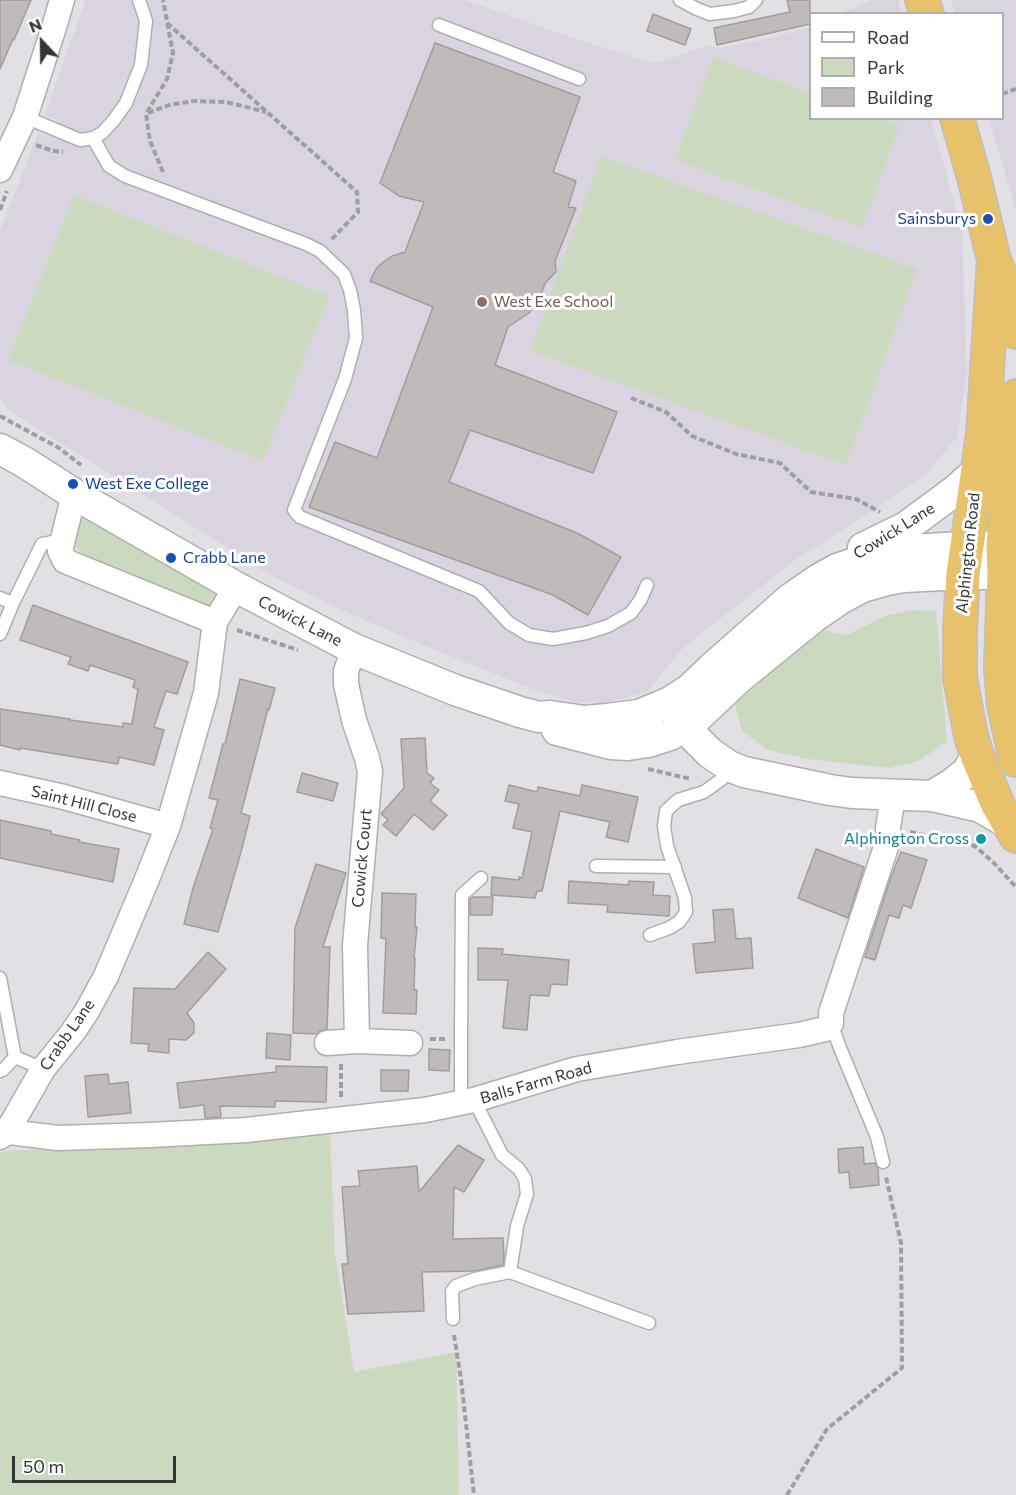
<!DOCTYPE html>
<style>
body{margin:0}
#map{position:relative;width:1016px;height:1495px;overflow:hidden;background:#e2e0e4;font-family:Commissioner,sans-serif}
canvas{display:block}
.legend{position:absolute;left:809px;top:12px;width:195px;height:108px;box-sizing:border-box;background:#fff;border:2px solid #afaeaf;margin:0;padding:8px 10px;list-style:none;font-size:18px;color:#363536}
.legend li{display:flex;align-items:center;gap:12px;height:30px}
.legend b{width:30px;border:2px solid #afaeaf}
.north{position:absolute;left:12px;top:12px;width:60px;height:60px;-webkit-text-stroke:4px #fff;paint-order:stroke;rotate:338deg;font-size:16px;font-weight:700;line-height:24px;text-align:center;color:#363536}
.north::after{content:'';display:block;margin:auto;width:21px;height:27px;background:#363536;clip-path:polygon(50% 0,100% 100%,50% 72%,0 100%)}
.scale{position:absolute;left:12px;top:1456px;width:164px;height:27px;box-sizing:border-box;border:3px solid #363536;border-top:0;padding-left:8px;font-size:18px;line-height:21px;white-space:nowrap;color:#363536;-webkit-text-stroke:4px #fff;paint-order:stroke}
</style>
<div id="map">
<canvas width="1016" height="1495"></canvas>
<ul class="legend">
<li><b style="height:8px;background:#fff"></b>Road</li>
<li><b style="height:16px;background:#cbdabe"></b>Park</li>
<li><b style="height:16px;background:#c0bbba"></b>Building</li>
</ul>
<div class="north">N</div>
<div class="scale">50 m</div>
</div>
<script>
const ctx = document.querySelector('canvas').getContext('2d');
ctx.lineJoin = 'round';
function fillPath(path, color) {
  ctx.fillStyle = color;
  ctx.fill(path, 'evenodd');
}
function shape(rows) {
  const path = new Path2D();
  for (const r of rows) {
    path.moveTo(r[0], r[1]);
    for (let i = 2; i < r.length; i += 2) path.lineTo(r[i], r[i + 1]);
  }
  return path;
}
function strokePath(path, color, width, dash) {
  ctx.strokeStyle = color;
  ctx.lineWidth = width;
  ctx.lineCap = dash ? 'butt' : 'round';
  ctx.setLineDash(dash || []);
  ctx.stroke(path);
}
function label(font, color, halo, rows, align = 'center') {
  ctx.font = font + ' Commissioner,sans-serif';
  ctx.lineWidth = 6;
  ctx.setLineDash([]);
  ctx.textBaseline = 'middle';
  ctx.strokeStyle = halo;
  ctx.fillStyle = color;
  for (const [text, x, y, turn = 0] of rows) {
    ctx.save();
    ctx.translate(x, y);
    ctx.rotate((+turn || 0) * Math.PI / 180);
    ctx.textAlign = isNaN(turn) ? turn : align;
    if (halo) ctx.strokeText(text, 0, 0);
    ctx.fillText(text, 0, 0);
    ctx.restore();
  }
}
const built = shape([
 [86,0,465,0,567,36,655,64,706,46,720,48,762,40,810,27,810,118,931,119,962,231,967,374,957,437,927,473,866,515,795,560,683,648,647,692,605,703,576,702,546,694,459,660,355,616,274,577,11,412,0,399,0,231,38,133,50,137,54,129,57,120,44,116],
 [872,0,898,0,902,13,842,13],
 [951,0,1016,0,1016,210,989,119,1002,118,1002,14,955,13]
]);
const green = shape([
 [713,57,810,93,810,118,881,119,900,125,862,228,675,160],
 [601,156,917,269,846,465,530,351],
 [74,195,329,296,263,461,8,360],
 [81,513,215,589,219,595,213,610,89,561,73,545],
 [915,610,936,611,947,742,918,761,890,768,807,759,768,750,742,731,735,704,757,685,811,628,847,635,887,615],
 [330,1129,335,1254,354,1372,456,1352,459,1495,0,1495,0,1153,2,1151,164,1143]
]);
const building = shape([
 [0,0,31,0,14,40,13,39,0,69,0,0],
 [787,0,810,0,810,24,717,45,714,28,790,12,787,0],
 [653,14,691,29,685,45,647,31,653,14],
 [435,43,580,97,553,172,576,181,568,207,576,208,555,261,556,272,545,283,539,300,529,313,508,327,495,365,617,412,593,473,470,430,449,482,577,533,621,557,588,615,553,595,309,507,335,442,377,458,433,307,370,281,376,269,382,263,392,256,405,252,424,202,399,196,380,183,435,43],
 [33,605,188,662,177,694,166,691,154,727,164,730,154,765,119,757,118,764,20,748,20,750,0,745,0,709,70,719,70,720,123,727,123,723,132,724,138,689,133,687,135,680,90,665,88,671,68,664,71,657,20,640,33,605],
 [240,679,275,688,269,710,268,709,241,813,250,816,241,852,218,932,184,924,193,888,213,829,210,828,218,800,209,798,223,744,225,744,240,679],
 [425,738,427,773,434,778,430,783,439,790,430,801,447,815,433,830,414,814,396,836,383,825,388,820,381,814,404,788,401,739,425,738],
 [302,773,338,783,333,801,297,792,302,773],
 [509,785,537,792,538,787,580,796,582,785,638,797,628,842,606,837,610,822,560,811,542,891,537,891,535,898,491,895,492,877,519,880,519,877,522,878,532,832,513,828,519,804,505,801,509,785],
 [0,820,51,831,51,834,80,840,79,842,119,849,113,882,0,858,0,820],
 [816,849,864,867,848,918,798,898,816,849],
 [901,852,927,860,911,908,903,905,899,918,889,915,875,960,865,957,891,877,901,852],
 [316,864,346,873,323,947,330,947,327,1029,320,1031,317,1034,293,1033,295,928,316,864],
 [569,881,628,885,629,881,654,882,653,895,670,896,669,916,607,912,608,905,568,903,569,881],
 [382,893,416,894,415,927,417,927,414,958,415,958,414,990,417,990,416,1014,383,1013,386,939,381,938,382,893],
 [473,897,493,897,492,915,470,915,470,899,473,897],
 [733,909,736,939,751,938,753,968,696,973,693,944,715,942,713,910,733,909],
 [478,948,503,949,502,954,569,960,567,985,551,984,549,996,530,995,527,1030,503,1028,508,980,478,980,478,948],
 [208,952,226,969,187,1013,194,1023,194,1033,186,1040,169,1039,169,1053,148,1051,149,1044,131,1043,134,988,175,989,208,952],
 [267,1033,291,1035,290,1060,266,1058,267,1033],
 [429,1049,450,1050,449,1071,429,1070,429,1049],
 [276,1066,327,1067,326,1102,275,1101,275,1107,220,1106,221,1117,205,1118,204,1105,180,1108,177,1083,276,1072,276,1066],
 [381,1070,409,1070,408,1091,381,1091,381,1070],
 [108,1074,109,1084,128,1082,131,1113,88,1117,85,1076,108,1074],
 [458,1145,484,1160,464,1192,454,1187,453,1239,503,1238,504,1257,503,1265,474,1271,422,1272,424,1311,348,1314,342,1264,348,1264,342,1187,360,1186,358,1171,417,1166,419,1192,458,1145],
 [863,1147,864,1164,875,1163,878,1168,879,1185,850,1188,849,1172,839,1173,838,1149,863,1147]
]);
const path = shape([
 [167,23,357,192,358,212,331,240],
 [1002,94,1016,89],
 [148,113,169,105,194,101,226,102,266,112],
 [36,145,53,151,63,152],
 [163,172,150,141,146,114,167,79,173,53,163,0],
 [0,210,7,191],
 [631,398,666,412,692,436,736,454,780,463,811,492,856,499,880,512],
 [0,416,59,448,81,465],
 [237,630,298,650],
 [648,769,691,779],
 [910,832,975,846,993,862,1016,887],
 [430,1039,447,1039],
 [341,1064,341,1098],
 [454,1335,461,1379,474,1495],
 [787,1495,827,1429,902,1368,901,1243,886,1177]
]);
const service = shape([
 [680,0,697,9,710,14,734,11,749,7,756,0],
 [439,25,579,79],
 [25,117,80,140,93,138,102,133,114,120,126,103,141,65,146,21,139,0],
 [93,138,109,166,125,176,306,244,320,251,344,274,350,290,354,310,356,338,345,379,294,510,300,517,479,591,509,623,529,635,553,639,586,633,608,626,631,613,641,599,647,585],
 [0,598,13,603],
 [0,634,13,603,42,544,63,540],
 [596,866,675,867],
 [650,935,669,928,679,922,686,912,685,898,667,846,664,826,666,811,678,800,704,792,722,779,729,766],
 [0,978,15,1057],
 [831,1023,840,1048,877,1137,883,1162],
 [15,1057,43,1069],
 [0,1071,3,1070,15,1057],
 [474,1100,502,1155,519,1169,525,1179,527,1194,517,1226,510,1272],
 [461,1102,461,1031,462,895,481,878],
 [453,1319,452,1291,456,1286,475,1279,510,1272,649,1323]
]);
const minor = shape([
 [0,170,25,117,55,24,62,0],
 [74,494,60,551,65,561,215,622],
 [0,783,64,797,168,826],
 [357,1041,410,1043],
 [327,1043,357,1041,355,945,370,771,367,758,354,720,346,684,346,671,354,649],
 [0,1131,58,1138,150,1135,246,1130,425,1110,474,1100,577,1069,677,1052,799,1035,825,1029,831,1023,831,1013,888,841,888,828,893,795],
 [0,1137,7,1132,43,1069,73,1032,87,1011,106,976,145,884,168,826,206,693,215,622,236,587]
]);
const tertiary = shape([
 [0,449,24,462,74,494,236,587,354,649,455,690,520,712,539,717,550,716,585,721,607,719,639,715,670,702,690,689,712,668,790,599,819,579,837,569,867,559,899,551,943,548,1016,546],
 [863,548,906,527,956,490,978,470],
 [675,710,694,737,710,753,729,766,744,772,830,790,852,793,932,796,980,807,1008,823],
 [557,730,611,744,628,745,648,742,670,735,691,723,740,677,815,616,840,599,862,587,887,580,904,577,963,574,1016,574],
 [932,796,952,784,967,772,977,755]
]);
const trunk = shape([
 [922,0,927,14],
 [957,118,974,177,994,260,1009,295,1016,332],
 [994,260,983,434,963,574,960,629,960,678,971,736,977,755,997,803,1016,836],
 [1016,396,1003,546,1004,574,1001,668,1004,705,1016,760]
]);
const markers = [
 [988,219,6,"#1a4fb4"],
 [482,302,6,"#8d6e63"],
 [73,484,6,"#1a4fb4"],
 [171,558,6,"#1a4fb4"],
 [981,839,6,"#0f9aa8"]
];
const transitNames = [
 ["Sainsburys",976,219,"right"],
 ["West Exe College",85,484],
 ["Crabb Lane",183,558]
];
const educationNames = [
 ["West Exe School",494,302]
];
const streetNames = [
 ["Cowick Lane",894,531,-32],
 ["Alphington Road",968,553,-84],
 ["Cowick Lane",300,621,27],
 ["Saint Hill Close",84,804,14],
 ["Cowick Court",362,858,-85],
 ["Crabb Lane",67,1035,-55],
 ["Balls Farm Road",536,1083,-16]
];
const cultureNames = [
 ["Alphington Cross",969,839]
];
fillPath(built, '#d9d4df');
fillPath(green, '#cbdabe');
fillPath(building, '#c0bbba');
strokePath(building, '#a19d9c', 1.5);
strokePath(service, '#b0aeb2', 15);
strokePath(minor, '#b0aeb2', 27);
strokePath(tertiary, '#b0aeb2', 33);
strokePath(trunk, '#bfbebf', 36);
strokePath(path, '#9f9ea1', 4, [6, 3]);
strokePath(service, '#fff', 12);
strokePath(minor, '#fff', 24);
strokePath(tertiary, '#fff', 30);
strokePath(trunk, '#e8c26a', 33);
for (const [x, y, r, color] of markers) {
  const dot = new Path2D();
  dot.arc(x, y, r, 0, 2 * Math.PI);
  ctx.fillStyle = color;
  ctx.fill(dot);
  strokePath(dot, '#fff', 2);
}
label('16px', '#164399', '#fff', transitNames, 'left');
label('16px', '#785e54', '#fff', educationNames, 'left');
label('16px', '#363536', '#fff', streetNames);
label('16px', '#0d838f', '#fff', cultureNames, 'right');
</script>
